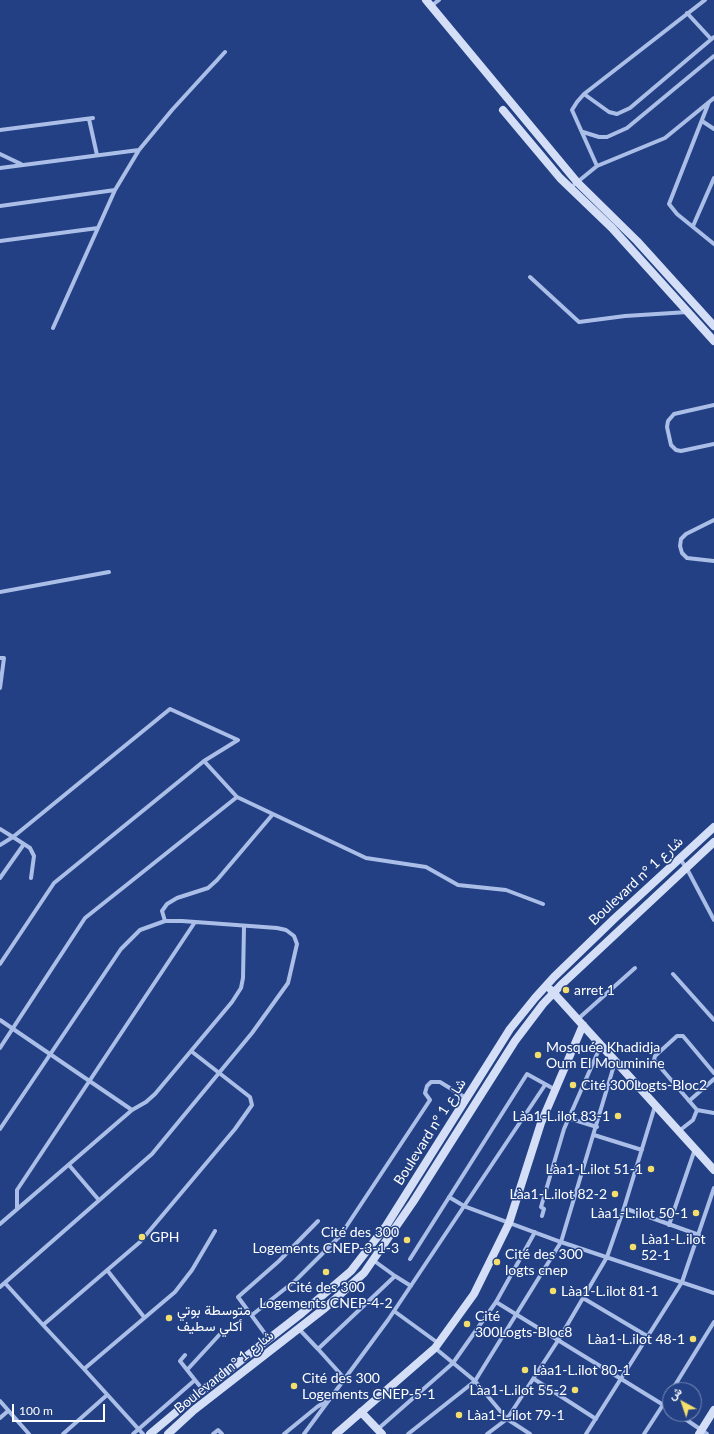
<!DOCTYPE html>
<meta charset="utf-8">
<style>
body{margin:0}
#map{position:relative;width:714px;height:1434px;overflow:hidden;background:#224083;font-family:Lato,Vazirmatn,sans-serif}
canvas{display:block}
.north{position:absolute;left:662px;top:1382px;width:40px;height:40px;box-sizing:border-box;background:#224083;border:1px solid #7a8cb5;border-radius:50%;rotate:320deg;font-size:11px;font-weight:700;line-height:16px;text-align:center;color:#fff}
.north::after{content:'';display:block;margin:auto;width:14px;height:18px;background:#f4de6c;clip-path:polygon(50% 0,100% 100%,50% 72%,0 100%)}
.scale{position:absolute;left:12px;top:1404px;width:93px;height:18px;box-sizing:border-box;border:2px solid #fff;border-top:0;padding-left:5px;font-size:12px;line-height:14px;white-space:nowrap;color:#fff;-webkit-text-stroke:3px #224083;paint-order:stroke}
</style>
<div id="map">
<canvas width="714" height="1434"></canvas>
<div class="north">ش</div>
<div class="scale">100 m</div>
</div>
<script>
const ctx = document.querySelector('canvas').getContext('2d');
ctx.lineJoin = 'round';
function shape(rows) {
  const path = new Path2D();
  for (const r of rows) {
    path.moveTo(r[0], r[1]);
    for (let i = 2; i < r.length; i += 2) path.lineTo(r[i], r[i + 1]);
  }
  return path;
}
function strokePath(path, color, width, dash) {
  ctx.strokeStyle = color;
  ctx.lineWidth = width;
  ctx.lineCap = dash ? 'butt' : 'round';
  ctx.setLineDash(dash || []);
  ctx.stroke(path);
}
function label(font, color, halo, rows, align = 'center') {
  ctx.font = font + ' Lato,Vazirmatn,sans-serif';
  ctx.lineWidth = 3;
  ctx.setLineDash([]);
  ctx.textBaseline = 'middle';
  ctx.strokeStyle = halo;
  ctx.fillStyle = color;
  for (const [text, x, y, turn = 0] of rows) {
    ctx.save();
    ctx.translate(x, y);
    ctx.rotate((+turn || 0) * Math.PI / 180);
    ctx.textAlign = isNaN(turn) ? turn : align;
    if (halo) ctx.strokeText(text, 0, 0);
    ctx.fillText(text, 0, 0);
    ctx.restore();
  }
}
const street = shape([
 [431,6,439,0],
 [687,13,711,39],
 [584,94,609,112,617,114,630,108,714,37],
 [709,102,669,204,677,214,714,244],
 [89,119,97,155],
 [702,121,714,129],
 [0,130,93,118],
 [583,132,599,137,607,137,627,128,714,56],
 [0,154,21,164],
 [597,166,572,110,577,102,584,94,705,0],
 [0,168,139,150],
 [570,188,597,166,665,138,714,98],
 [0,206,115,190],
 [693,226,714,178],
 [0,241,98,228],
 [530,277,579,322,625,316,688,312],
 [53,328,115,190,139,150,172,110,225,52],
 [714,405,674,414,668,421,667,427,671,445,676,450,681,451,714,444],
 [714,520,686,534,681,539,680,546,682,553,687,558,714,561],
 [0,592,109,572],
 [0,658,4,658,0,688],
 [0,829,13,837,170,709,238,740,204,761,237,797,366,858,426,867,458,885,506,890,543,904],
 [0,845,13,837,30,848,34,856,31,878],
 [679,858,686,867,714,920],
 [0,878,24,844],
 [165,921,162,911,167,904,177,898,208,888,217,880,273,814],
 [0,964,54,883,204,761],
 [673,974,714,1020],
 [578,1019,635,968],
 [0,1020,132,1110],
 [0,1048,85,918,237,797],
 [689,1101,714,1079],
 [697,1110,654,1060,655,1056,677,1036,683,1036,714,1073],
 [568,1118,597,1127],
 [0,1129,121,949,140,930,165,921,182,921,277,928,286,930,294,936,297,944,288,983,252,1033,152,1154,0,1287],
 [679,1131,693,1120,697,1110,714,1113],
 [594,1135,642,1150],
 [69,1165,98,1199],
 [449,1197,464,1206,561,1242,714,1293],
 [624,1208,699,1235],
 [17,1209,17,1190,195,922],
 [542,1216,544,1209,541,1207,564,1129,601,1045],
 [0,1224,132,1110,146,1102,155,1094,232,1002,241,988,243,978,244,927],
 [669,1225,695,1149],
 [410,1259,527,1074,554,1089],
 [373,1260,395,1276],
 [107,1270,144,1317],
 [5,1283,43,1325,140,1242,235,1129,252,1105,250,1097,191,1051],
 [583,1298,647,1336],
 [496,1302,670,1409],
 [394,1311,438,1343],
 [252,1315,296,1280,340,1236,430,1100,425,1093,427,1086,431,1082,440,1082,466,1098],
 [43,1325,84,1369],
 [299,1329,318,1349],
 [269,1339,238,1297,279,1261,318,1221],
 [435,1348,475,1381,507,1419,530,1434],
 [187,1370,221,1333],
 [345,1379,318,1349,395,1276,411,1286],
 [534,1379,596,1419],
 [195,1380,203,1390],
 [672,1390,714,1322],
 [0,1401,29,1434],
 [678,1414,707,1434],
 [0,1418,8,1411],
 [378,1429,453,1363,496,1302,535,1232],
 [63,1434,107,1395],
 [133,1434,195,1380,180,1361,185,1355],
 [143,1434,84,1369,175,1292,192,1270,215,1231],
 [213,1434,218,1430,222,1434],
 [284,1434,317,1407,328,1400],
 [304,1434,388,1320,545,1085],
 [408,1434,475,1381,561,1242,615,1062],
 [487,1434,507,1419,559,1339,607,1257,624,1208,655,1106],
 [586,1434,682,1282,714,1188],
 [644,1434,670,1394]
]);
const secondary = shape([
 [426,0,577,182,637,241,714,326],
 [503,110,560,178,612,228,714,341],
 [551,990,714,1170],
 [361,1412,382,1434],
 [150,1434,194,1397,302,1313,351,1271,386,1226,510,1029,535,998,554,977,614,919,714,827],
 [168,1434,194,1410,325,1308,364,1273,413,1202,515,1041,543,1004,561,985,714,842],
 [336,1434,435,1348,474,1294,509,1223,541,1123,583,1025],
 [699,1434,714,1410]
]);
const markers = [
 [566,990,4,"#f4de6c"],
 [538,1055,4,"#f4de6c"],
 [573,1085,4,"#f4de6c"],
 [618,1116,4,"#f4de6c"],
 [651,1169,4,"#f4de6c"],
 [615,1194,4,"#f4de6c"],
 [696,1213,4,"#f4de6c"],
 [142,1237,4,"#f4de6c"],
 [407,1240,4,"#f4de6c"],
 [633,1247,4,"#f4de6c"],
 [497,1262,4,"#f4de6c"],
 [326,1272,4,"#f4de6c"],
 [553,1291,4,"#f4de6c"],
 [169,1318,4,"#f4de6c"],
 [467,1324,4,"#f4de6c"],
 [693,1339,4,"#f4de6c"],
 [525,1370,4,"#f4de6c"],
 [294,1386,4,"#f4de6c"],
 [575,1390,4,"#f4de6c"],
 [459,1415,4,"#f4de6c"]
];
const streetNames = [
 ["Boulevard n° شارع 1",636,881,-43],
 ["Boulevard n° شارع 1",430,1132,-58],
 ["Boulevard n° شارع 1",224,1372,-39]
];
const poiNames = [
 ["arret 1",574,990],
 ["Mosquée Khadidja",546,1047],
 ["Oum El Mouminine",546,1063],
 ["Cité 300Logts-Bloc2",581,1085],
 ["Làa1-L.ilot 83-1",610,1116,"right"],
 ["Làa1-L.ilot 51-1",643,1169,"right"],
 ["Làa1-L.ilot 82-2",607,1194,"right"],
 ["Làa1-L.ilot 50-1",688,1213,"right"],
 ["Cité des 300",399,1232,"right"],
 ["Logements CNEP-3-1-3",399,1248,"right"],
 ["GPH",150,1237],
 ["Làa1-L.ilot",641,1239],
 ["52-1",641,1255],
 ["Cité des 300",505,1254],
 ["logts cnep",505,1270],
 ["Cité des 300",326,1287,"center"],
 ["Logements CNEP-4-2",326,1303,"center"],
 ["Làa1-L.ilot 81-1",561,1291],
 ["متوسطة بوتي",177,1310],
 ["أكلي سطيف",177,1326],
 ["Cité",475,1316],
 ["300Logts-Bloc8",475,1332],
 ["Làa1-L.ilot 48-1",685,1339,"right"],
 ["Làa1-L.ilot 80-1",533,1370],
 ["Cité des 300",302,1378],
 ["Logements CNEP-5-1",302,1394],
 ["Làa1-L.ilot 55-2",567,1390,"right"],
 ["Làa1-L.ilot 79-1",467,1415]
];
strokePath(street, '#aabee8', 4);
strokePath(secondary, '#d4dff7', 8);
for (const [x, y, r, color] of markers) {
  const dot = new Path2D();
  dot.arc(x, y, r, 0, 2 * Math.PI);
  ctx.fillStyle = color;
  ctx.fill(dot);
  strokePath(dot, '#224083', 1.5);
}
label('14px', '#fff', '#224083', streetNames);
label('14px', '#fff', '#224083', poiNames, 'left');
</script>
